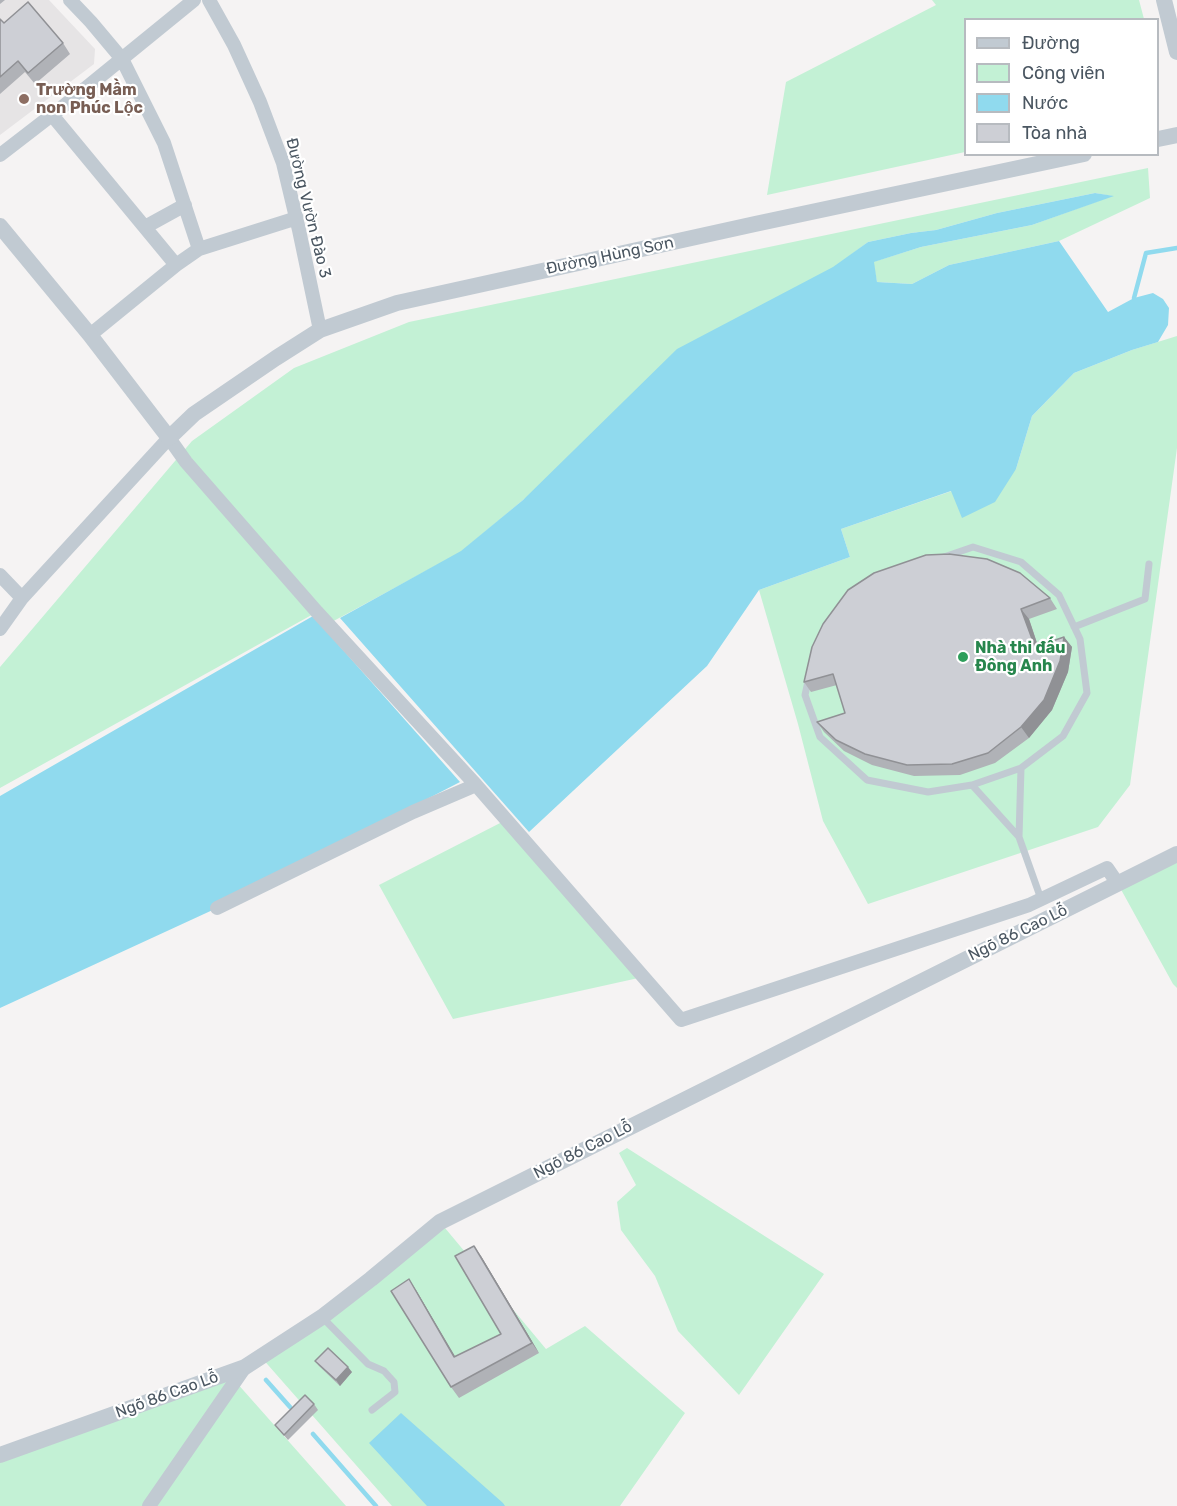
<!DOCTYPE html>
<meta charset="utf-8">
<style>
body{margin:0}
#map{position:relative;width:1177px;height:1506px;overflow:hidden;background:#f5f3f3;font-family:Rubik,sans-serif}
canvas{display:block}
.legend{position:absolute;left:964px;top:18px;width:195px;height:138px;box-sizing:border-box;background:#fff;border:2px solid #b7bbc0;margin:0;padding:8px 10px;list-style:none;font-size:18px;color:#4a5661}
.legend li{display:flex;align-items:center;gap:12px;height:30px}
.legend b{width:30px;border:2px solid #b7bbc0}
</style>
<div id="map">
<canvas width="1177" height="1506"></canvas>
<ul class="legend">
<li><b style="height:8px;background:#c1cad2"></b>Đường</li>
<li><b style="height:16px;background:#c3f1d5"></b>Công viên</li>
<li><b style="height:16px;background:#90daee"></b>Nước</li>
<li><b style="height:16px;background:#cdcfd5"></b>Tòa nhà</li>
</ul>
</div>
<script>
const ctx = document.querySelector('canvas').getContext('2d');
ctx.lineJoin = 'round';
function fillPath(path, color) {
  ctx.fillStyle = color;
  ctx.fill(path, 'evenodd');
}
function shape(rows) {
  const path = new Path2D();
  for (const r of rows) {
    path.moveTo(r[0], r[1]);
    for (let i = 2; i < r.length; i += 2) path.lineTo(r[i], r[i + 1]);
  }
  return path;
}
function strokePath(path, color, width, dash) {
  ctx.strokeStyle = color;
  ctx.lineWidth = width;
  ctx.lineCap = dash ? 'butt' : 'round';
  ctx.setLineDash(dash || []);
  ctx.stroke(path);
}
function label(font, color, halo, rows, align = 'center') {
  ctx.font = font + ' Rubik,sans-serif';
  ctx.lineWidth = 4.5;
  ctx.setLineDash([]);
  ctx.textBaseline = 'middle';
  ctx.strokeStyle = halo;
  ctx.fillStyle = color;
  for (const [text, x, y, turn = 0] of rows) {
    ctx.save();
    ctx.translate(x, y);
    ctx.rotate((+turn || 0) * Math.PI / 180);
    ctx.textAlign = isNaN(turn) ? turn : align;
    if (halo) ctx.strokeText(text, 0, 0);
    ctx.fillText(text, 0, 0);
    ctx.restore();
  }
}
const education = shape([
 [0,0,49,0,95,49,94,64,0,135]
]);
const green = shape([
 [932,0,1139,0,1144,19,966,20,965,152,767,195,786,82,936,5],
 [1148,168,1150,198,1059,241,949,265,912,284,877,282,873,262,921,247,1032,225,1112,196,1095,193,997,213,936,230,911,233,868,242,523,500,461,552,328,624,317,612,0,788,0,667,192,441,294,368,409,322],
 [1177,336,1177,448,1130,785,1098,827,868,904,823,821,798,724,759,590,850,557,841,529,1016,469,1032,416,1074,373,1132,350],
 [506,820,643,977,453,1019,379,885],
 [1177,854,1177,988,1173,984,1118,884],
 [627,1148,824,1274,739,1395,678,1331,655,1276,621,1230,617,1202,636,1185,619,1153],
 [440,1222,546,1349,585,1326,685,1413,620,1506,392,1506,261,1357],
 [228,1373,346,1506,0,1506,0,1455]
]);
const water = shape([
 [1095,193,1114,196,1032,225,921,247,874,262,877,282,912,284,949,265,1059,241,1108,312,1134,298,1153,293,1163,299,1169,308,1168,325,1158,342,1132,350,1074,373,1032,416,1016,469,995,502,962,518,951,491,841,529,850,557,759,590,707,666,529,832,340,618,461,551,523,500,677,349,833,267,868,242,911,233,936,230,997,213],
 [313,616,460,782,217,908,0,1008,0,796],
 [401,1413,503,1503,505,1506,427,1506,369,1443]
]);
const stream = shape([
 [1134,298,1146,253,1177,248],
 [266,1380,290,1407],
 [313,1434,376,1506]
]);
const service = shape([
 [944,557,973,547,1021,562,1059,595,1080,639,1087,693,1063,736,1021,768,1019,837,1041,899],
 [1074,627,1145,599,1149,564],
 [809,677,805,695,820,737,867,780,928,792,972,785,1019,837],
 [972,785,1021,768],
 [322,1317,368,1364,384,1371,394,1382,395,1392,372,1410]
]);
const minor = shape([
 [70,0,91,22,122,59,164,143,199,249],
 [209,0,234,45,260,102,283,163,299,230,320,330],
 [52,115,176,265],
 [0,155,70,101,194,0],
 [145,227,185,205],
 [90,335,176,265,199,249,297,218],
 [0,575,22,598],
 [0,629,22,598,169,438,186,462,317,612,476,785,681,1020,1029,905,1107,868,1118,884],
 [217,908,413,812,476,785],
 [149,1506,245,1367]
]);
const tertiary = shape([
 [1164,0,1177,52],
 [1158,139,1177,135],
 [0,226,90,335,169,438,194,414,276,358,320,330,397,303,755,224,1084,154],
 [0,1455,245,1367,322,1317,371,1279,440,1222,1177,854]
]);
const wall = shape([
 [0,0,5,0,0,4],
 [0,19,4,23,63,43,70,54,35,84,25,72,0,94],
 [1050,598,1057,609,1029,619,1038,646,1064,637,1072,647,1068,672,1052,710,1029,738,995,763,960,775,914,776,872,765,844,751,824,732,817,722,845,713,837,685,811,692,804,682],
 [481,1256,539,1353,459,1398,451,1387,416,1290,455,1357,501,1334],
 [315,1361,352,1372,340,1386,319,1366],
 [314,1404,318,1410,288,1440,275,1425]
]);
const shadedWall = shape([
 [1021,609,1029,619,1042,658,1035,647],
 [1064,637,1072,647,1068,672,1052,710,1029,738,1021,727],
 [474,1246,481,1256,539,1353,532,1343],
 [409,1279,416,1290,462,1368,454,1357],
 [348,1367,352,1372,340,1386,336,1380]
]);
const building = shape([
 [28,2,63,43,28,73,18,61,0,77,0,19,4,23,28,2],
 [949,554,987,559,1020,573,1050,598,1021,609,1035,647,1064,637,1060,661,1044,700,1021,727,988,753,952,764,907,765,865,754,836,740,817,722,845,713,833,674,804,682,812,647,823,624,848,590,874,573,926,555,949,554],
 [474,1246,532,1343,451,1387,391,1291,409,1279,454,1357,501,1334,455,1256,474,1246],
 [328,1348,348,1367,336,1380,315,1361,328,1348],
 [305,1395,314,1404,284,1435,275,1425,305,1395]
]);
const markers = [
 [24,99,6,"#8d6e63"],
 [963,657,6,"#2e9e5b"]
];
const educationNames = [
 ["Trường Mầm",36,90],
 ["non Phúc Lộc",36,108]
];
const streetNames = [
 ["Đường Vườn Đào 3",308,208,76],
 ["Đường Hùng Sơn",610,256,-12],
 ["Ngõ 86 Cao Lỗ",1018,933,-26],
 ["Ngõ 86 Cao Lỗ",583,1150,-27],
 ["Ngõ 86 Cao Lỗ",167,1395,-20]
];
const leisureNames = [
 ["Nhà thi đấu",975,648],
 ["Đông Anh",975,666]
];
fillPath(education, '#e6e4e5');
fillPath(green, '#c3f1d5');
fillPath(water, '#90daee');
strokePath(stream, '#90daee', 4.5);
strokePath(service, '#c1cad2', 7);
strokePath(minor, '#c1cad2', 14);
strokePath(tertiary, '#c1cad2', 16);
fillPath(wall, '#b0b2b7');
fillPath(shadedWall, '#909195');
fillPath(building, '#cdcfd5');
strokePath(building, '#909195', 1.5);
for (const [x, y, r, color] of markers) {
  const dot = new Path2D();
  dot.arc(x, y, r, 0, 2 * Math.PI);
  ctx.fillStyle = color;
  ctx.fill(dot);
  strokePath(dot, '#fff', 2);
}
label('bold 16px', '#785e54', '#fff', educationNames, 'left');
label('16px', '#4a5661', '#fff', streetNames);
label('bold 16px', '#27864d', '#fff', leisureNames, 'left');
</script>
